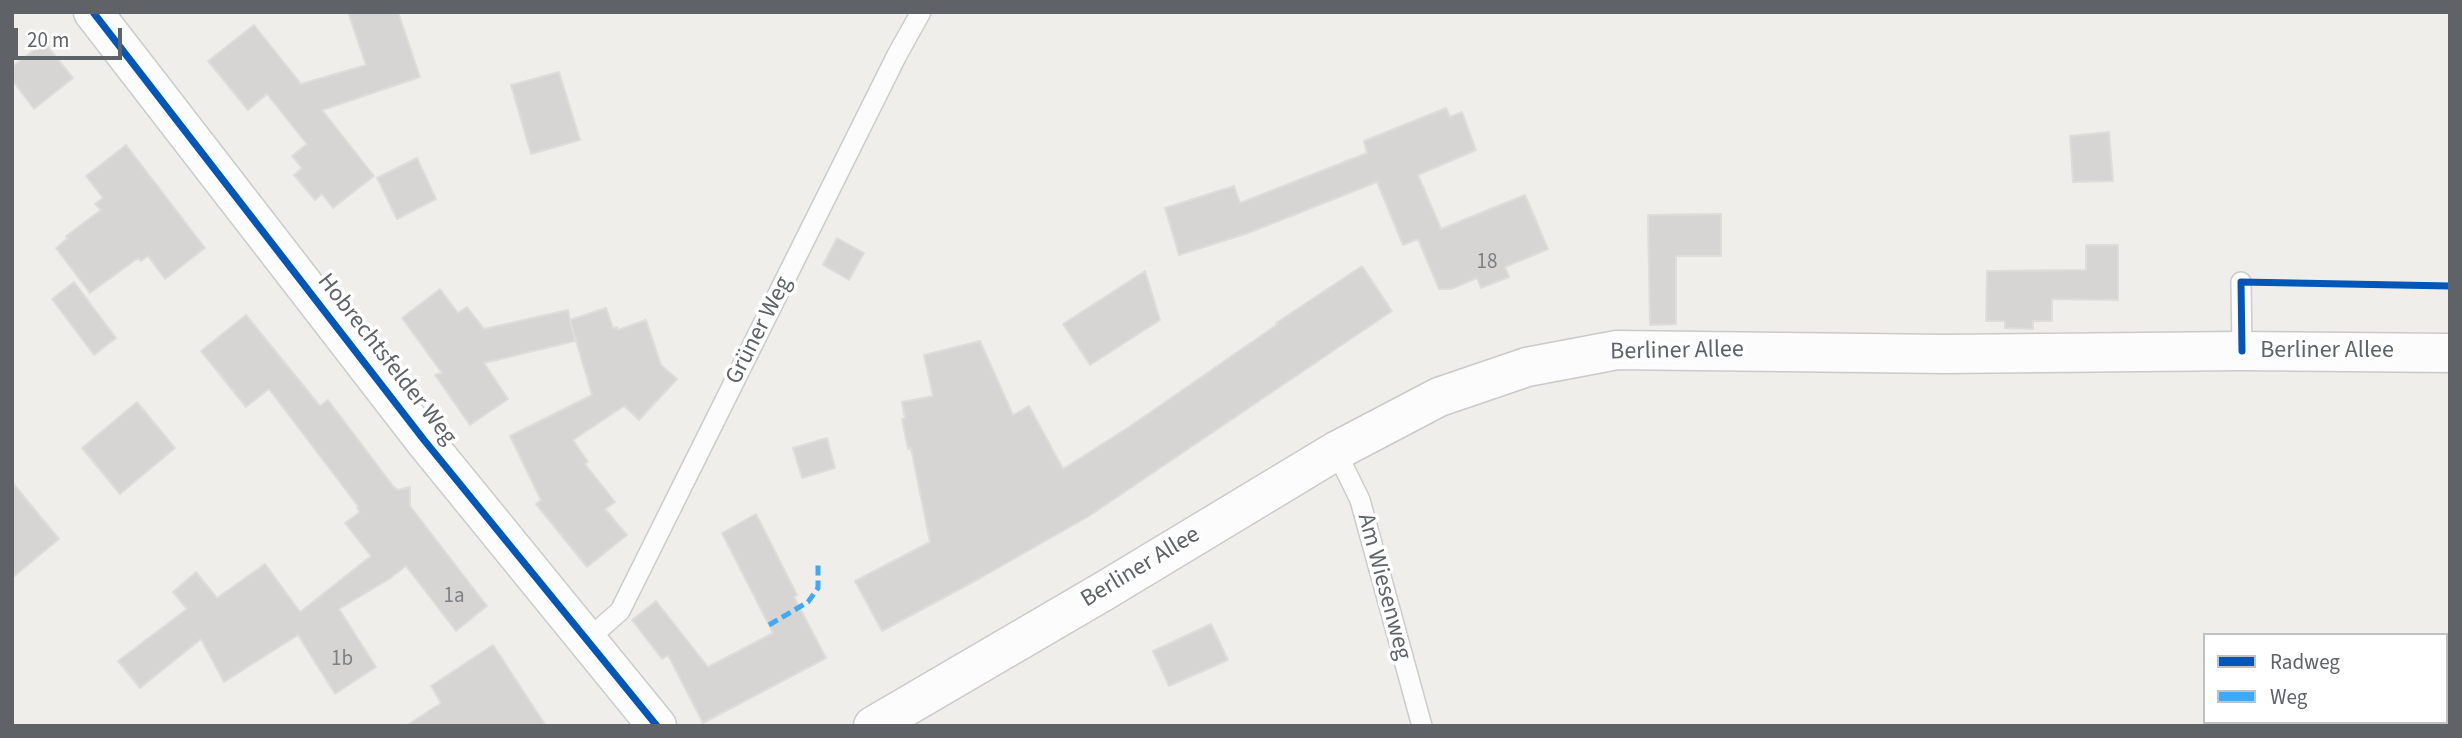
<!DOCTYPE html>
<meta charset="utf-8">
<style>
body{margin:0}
#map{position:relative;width:2462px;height:738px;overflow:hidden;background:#efeeea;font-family:"Source Sans 3",sans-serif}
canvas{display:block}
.frame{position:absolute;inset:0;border:14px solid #5f6368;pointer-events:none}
.legend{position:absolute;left:2203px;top:633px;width:245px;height:91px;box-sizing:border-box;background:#fff;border:2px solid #bfc1c3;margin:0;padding:9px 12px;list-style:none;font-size:21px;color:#5f6368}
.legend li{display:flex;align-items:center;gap:14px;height:35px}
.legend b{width:35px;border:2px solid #bfc1c3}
.scale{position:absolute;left:14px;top:28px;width:108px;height:32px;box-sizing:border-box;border:4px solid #5f6368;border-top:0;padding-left:9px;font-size:21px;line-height:24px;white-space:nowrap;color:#5f6368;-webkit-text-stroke:5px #fff;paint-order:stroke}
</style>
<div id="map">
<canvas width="2462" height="738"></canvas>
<div class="frame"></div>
<ul class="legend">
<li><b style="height:9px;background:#0057b8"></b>Radweg</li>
<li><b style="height:9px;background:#3fa9f5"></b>Weg</li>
</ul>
<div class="scale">20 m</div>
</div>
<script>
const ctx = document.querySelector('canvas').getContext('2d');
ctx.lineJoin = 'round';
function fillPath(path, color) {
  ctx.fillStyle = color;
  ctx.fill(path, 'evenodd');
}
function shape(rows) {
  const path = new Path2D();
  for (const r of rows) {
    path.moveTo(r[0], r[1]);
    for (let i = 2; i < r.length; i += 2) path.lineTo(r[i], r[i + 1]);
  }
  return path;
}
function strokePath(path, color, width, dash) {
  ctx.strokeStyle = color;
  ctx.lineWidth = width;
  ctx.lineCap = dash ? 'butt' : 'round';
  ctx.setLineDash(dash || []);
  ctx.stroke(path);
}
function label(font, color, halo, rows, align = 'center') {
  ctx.font = font + ' "Source Sans 3",sans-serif';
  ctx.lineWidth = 7;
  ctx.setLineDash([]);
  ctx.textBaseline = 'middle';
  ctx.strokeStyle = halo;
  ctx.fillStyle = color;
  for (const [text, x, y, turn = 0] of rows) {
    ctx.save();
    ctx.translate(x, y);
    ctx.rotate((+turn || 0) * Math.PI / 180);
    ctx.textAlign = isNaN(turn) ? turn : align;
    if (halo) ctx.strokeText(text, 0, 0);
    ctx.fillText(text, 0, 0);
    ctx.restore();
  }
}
const building = shape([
 [348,12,398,12,420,77,322,110,374,176,333,208,322,194,315,200,294,175,302,168,292,156,307,144,267,94,248,110,208,61,254,25,301,84,366,65,348,12],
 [44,42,73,78,34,109,12,80,12,67,44,42],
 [559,72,580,140,531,154,511,85,559,72],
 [1446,108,1450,117,1462,112,1476,150,1418,175,1441,229,1525,195,1548,249,1505,267,1509,277,1481,288,1477,278,1451,289,1439,289,1418,239,1403,245,1377,182,1248,233,1179,255,1165,208,1234,186,1240,203,1367,153,1364,141,1446,108],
 [2109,132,2113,181,2073,182,2070,136,2109,132],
 [126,145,205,248,165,279,148,256,141,261,138,258,90,293,56,248,68,238,66,236,101,210,95,204,103,198,86,176,126,145],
 [417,158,436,199,397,219,377,178,417,158],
 [1721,214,1721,256,1676,256,1676,324,1650,325,1648,215,1721,214],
 [837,238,864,253,849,280,823,265,837,238],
 [2086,245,2118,245,2118,300,2052,299,2052,321,2033,321,2033,329,2005,328,2005,321,1986,321,1987,271,2086,270,2086,245],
 [1362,266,1392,311,1089,516,982,577,882,631,855,581,930,542,911,448,908,449,902,419,905,418,902,402,933,396,924,355,980,341,1013,415,1029,406,1063,469,1129,427,1278,324,1276,323,1362,266],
 [1145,271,1160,320,1090,365,1063,324,1145,271],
 [74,282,116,338,94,355,52,299,74,282],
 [440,289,458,313,467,307,484,329,568,310,575,341,484,363,508,399,470,425,435,375,442,373,402,318,440,289],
 [606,308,613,328,617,327,618,330,646,320,661,365,677,379,639,420,624,406,573,440,588,462,585,464,615,502,605,509,627,535,587,567,536,504,541,500,510,436,592,395,570,320,606,308],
 [246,315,320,406,328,400,393,486,398,490,410,487,410,506,487,606,456,631,406,566,389,579,339,609,376,667,335,694,298,635,224,682,201,639,140,688,118,661,187,609,173,592,196,572,217,598,265,564,300,612,371,556,345,523,360,512,357,508,358,506,269,389,246,407,201,351,246,315],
 [137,402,175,448,120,494,82,448,137,402],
 [827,438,835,468,802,478,793,448,827,438],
 [12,482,59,539,12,578,12,482],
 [756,514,797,595,794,597,826,658,703,723,668,655,662,659,632,620,656,601,708,667,773,633,722,533,756,514],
 [1211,624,1228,660,1169,686,1153,651,1211,624],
 [493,645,546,726,406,726,441,703,431,686,493,645]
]);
const lane = shape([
 [2241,282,2242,351],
 [1336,451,1360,500,1422,726],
 [587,640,620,611,897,55,921,12]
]);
const street = shape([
 [93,12,424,440,657,726]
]);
const secondary = shape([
 [873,726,1104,591,1336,451,1439,397,1527,367,1617,350,1945,354,2242,351,2450,353]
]);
const quiet = shape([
 [769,625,808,602,818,588,818,565]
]);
const cycleway = shape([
 [93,12,424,440,657,726],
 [2242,351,2241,282,2450,286]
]);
const numberNames = [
 ["18",1487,263],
 ["1a",454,597],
 ["1b",342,660]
];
const streetNames = [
 ["Grüner Weg",760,331,-63],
 ["Berliner Allee",1677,352,-1],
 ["Berliner Allee",2327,352],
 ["Hobrechtsfelder Weg",386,360,52],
 ["Berliner Allee",1141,568,-31],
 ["Am Wiesenweg",1383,587,75]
];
fillPath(building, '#d6d5d3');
strokePath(building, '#deddd9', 2);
strokePath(lane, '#cbcccc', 22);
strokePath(street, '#cbcccc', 41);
strokePath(secondary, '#cacacb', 41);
strokePath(lane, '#fdfcfc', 19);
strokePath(street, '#fdfcfc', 38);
strokePath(secondary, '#fdfcfc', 38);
strokePath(quiet, '#3fa9f5', 5, [10, 5]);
strokePath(cycleway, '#0057b8', 7);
label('21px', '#7e8184', null, numberNames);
label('24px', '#5f6368', '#fff', streetNames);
</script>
